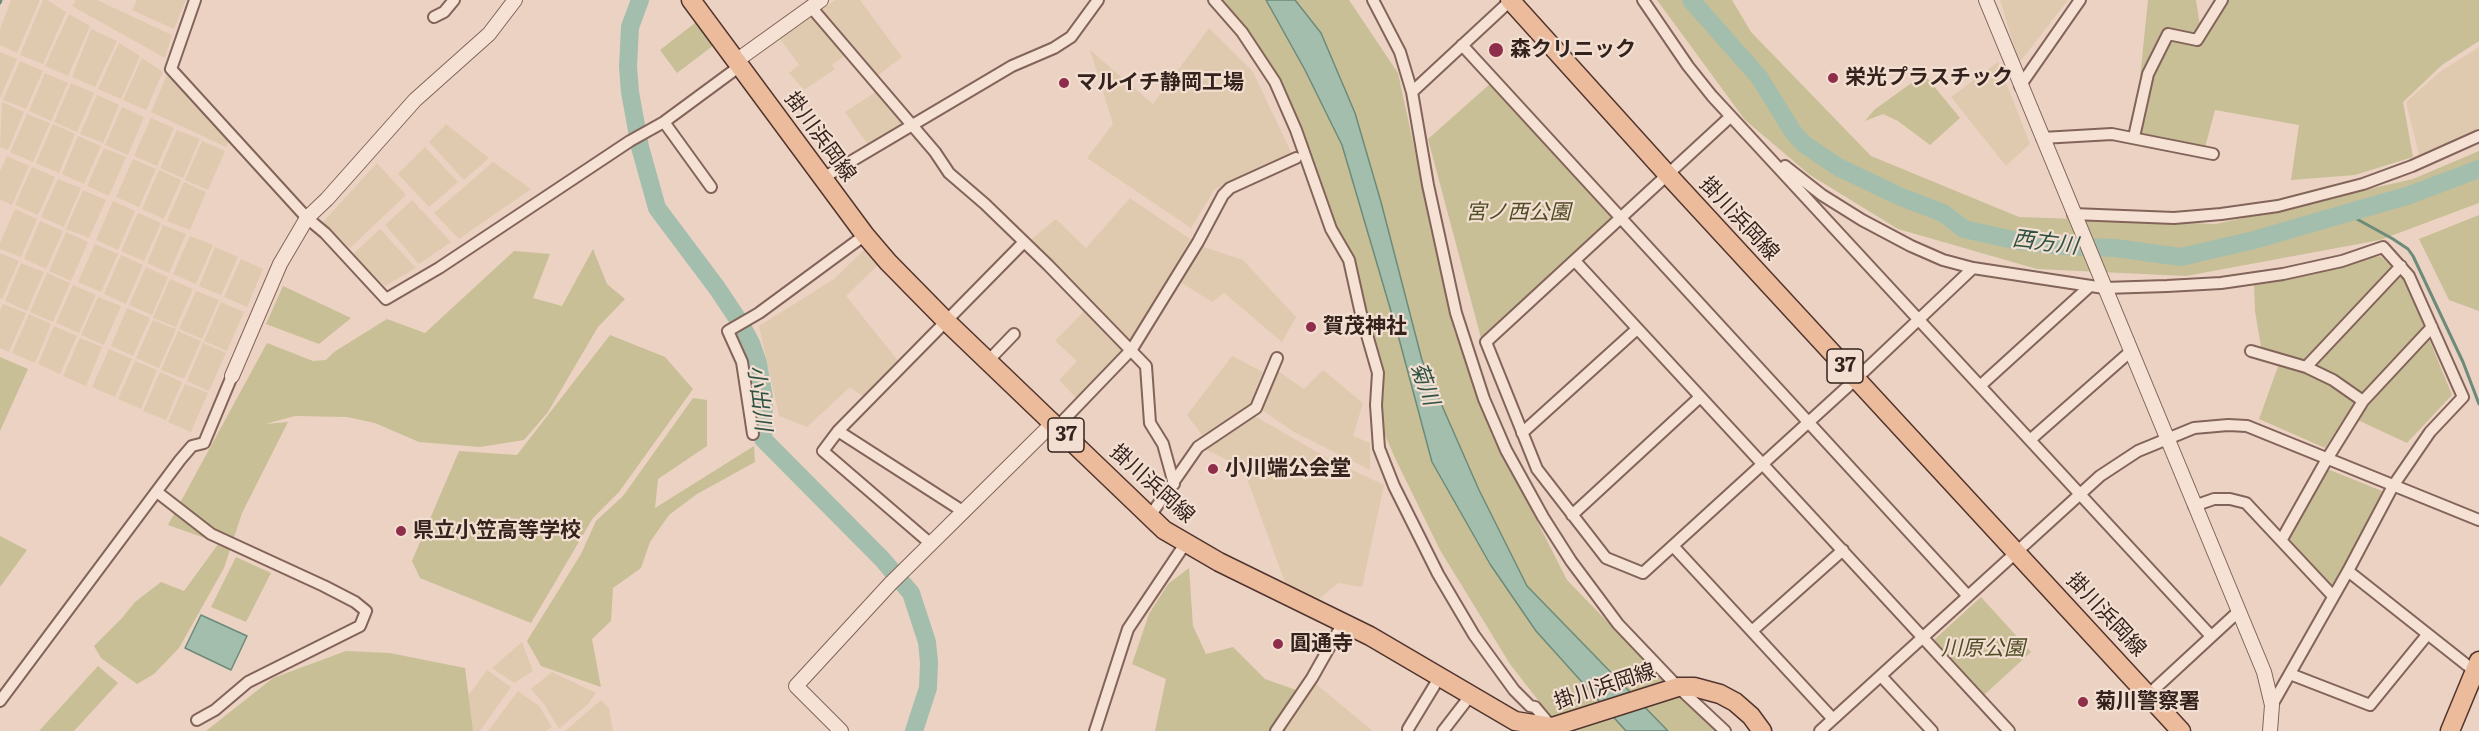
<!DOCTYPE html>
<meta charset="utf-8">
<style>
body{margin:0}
canvas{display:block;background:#ebd2c2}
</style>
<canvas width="2479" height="731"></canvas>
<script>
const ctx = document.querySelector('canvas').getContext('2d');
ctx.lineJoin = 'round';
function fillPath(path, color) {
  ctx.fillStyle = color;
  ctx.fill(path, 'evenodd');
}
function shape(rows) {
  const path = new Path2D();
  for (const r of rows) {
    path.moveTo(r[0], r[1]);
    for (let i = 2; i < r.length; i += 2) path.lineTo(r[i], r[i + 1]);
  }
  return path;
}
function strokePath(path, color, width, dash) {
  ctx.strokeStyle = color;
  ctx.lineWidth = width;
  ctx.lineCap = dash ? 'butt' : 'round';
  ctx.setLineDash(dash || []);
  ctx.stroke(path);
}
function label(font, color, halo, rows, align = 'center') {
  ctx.font = font + ' Literata,"Noto Sans JP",serif';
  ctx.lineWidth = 4.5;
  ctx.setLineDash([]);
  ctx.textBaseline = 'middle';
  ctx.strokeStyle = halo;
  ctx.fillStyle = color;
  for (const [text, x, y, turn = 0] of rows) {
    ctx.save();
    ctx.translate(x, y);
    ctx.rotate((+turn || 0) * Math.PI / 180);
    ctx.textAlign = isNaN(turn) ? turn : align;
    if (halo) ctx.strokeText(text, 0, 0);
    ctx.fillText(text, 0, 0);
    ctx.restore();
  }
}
const farmland = shape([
 [11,0,40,0,17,53,0,45,0,29],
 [43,0,47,0,66,12,43,64,20,55],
 [76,0,97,0,172,35,165,58,72,6],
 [137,0,186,0,174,29,132,10],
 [835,0,860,0,902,57,877,76,819,11],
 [2000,0,2068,0,2019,63],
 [69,14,90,26,68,76,45,66],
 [811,15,847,54,832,65,835,69,804,90,789,73,799,65,780,39],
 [1209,28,1253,72,1293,156,1215,189,1191,228,1087,158,1113,124,1090,50,1153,104],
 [91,29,117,41,95,87,72,77],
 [119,43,140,56,121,99,98,89],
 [2479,47,2479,128,2419,155,2406,102,2441,71],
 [0,52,17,59,0,98],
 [142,58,163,72,146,110,123,100],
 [20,61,43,71,26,109,3,100],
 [1998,62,2030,144,2006,166,1951,97],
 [45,73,68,83,51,121,29,111],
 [167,75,229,140,226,147,151,112],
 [71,83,94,93,77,132,54,122],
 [879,90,906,123,870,148,845,112],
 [97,95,119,105,103,143,80,134],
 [2,102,24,112,8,150,0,147],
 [122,107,144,117,128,155,105,145],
 [27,114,50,123,33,162,10,152],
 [151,118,174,128,157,166,134,156],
 [53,124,75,134,59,173,36,163],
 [446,124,489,158,464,180,429,142],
 [177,130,200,139,183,178,160,168],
 [78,136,101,146,84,184,62,174],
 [202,141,225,151,208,190,185,180],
 [425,147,458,182,429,207,398,174],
 [104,148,126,157,109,196,87,186],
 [7,156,29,166,12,205,0,199,0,171],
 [133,159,156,169,139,207,116,197],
 [493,162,531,189,459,239,434,213],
 [377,163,406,195,350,248,323,222],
 [32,167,55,177,38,215,15,205],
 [159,170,181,180,164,219,142,209],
 [58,179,81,188,64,227,41,217],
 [184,182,206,192,190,230,167,221],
 [83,190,106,200,89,238,66,229],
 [1130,198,1190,239,1146,322,1132,342,1028,242,1056,219,1086,248],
 [412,200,451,242,419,264,385,225],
 [113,201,135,211,118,250,96,240],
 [15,209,37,219,21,257,0,249,0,243],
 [138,213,161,223,144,261,121,251],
 [40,221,63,231,46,269,24,259],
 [163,225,186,234,169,273,147,263],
 [380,229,416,268,385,286,353,254],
 [66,232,88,242,71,281,49,271],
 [190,236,213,245,196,284,173,274],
 [95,244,118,254,101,292,78,282],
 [1201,246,1243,260,1296,317,1282,342,1224,293,1212,302,1177,280],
 [215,247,238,257,221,295,199,286],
 [865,249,880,263,846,296,900,363,865,398,850,387,807,427,779,416,759,326,834,279],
 [0,253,19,261,2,299,0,298],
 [121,255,143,265,126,304,104,294],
 [241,259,263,269,247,307,224,297],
 [21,263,44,272,27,311,5,301],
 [146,267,168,277,152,315,129,305],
 [47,273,70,283,53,322,30,312],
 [170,279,193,289,176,327,153,318],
 [73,285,96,295,79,333,56,323],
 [196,291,219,300,202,339,179,329],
 [98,297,121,306,104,345,81,335],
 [221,302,244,312,227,351,204,341],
 [3,304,26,313,9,352,0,348,0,311],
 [127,308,150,318,133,356,111,346],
 [1085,310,1127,351,1078,400,1059,380,1077,361,1055,341],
 [29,314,51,324,35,363,12,353],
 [153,320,176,329,159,368,136,358],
 [54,326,77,336,60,374,38,364],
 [178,331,201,341,184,379,161,370],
 [80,338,102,347,86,386,63,376],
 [203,343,226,353,209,391,187,381],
 [109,349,132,359,115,397,92,387],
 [1232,356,1263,372,1248,410,1202,435,1187,415],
 [135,361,157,370,141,409,118,399],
 [1275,369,1304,389,1323,370,1363,403,1353,436,1370,443,1370,470,1294,432,1259,408],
 [160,372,182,382,166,420,143,411],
 [185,384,208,393,191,432,168,422],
 [1251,414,1331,460,1384,485,1362,587,1338,583,1317,601,1286,585,1243,468,1203,448],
 [522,642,533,671,514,683,492,668],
 [487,670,511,687,480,731,472,731,468,696],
 [552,672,596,693,588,704,559,729,544,704,531,689],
 [1316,684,1373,731,1286,731,1288,719],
 [518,691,539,706,552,727,546,731,488,731],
 [601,700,609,708,613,731,565,731]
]);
const green = shape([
 [1222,0,1349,0,1398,73,1454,331,1505,458,1567,580,1664,680,1719,731,1562,731,1510,664,1440,550,1395,458,1382,428,1380,414,1380,362,1350,254,1336,231,1292,107,1269,60],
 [1657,0,1732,0,1751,32,1871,156,2019,217,2216,224,2413,179,2479,151,2479,203,2380,240,2186,276,2037,269,1898,229,1810,175,1745,120],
 [2148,0,2196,0,2201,33,2222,0,2479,0,2479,41,2442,65,2403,102,2413,157,2355,175,2291,180,2299,125,2215,110,2204,151,2134,137],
 [695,23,714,45,677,73,660,50],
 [1924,74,1960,118,1930,145,1898,121,1883,114,1865,121,1874,110],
 [1490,84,1611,215,1611,221,1481,338,1428,139],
 [2479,215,2479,311,2449,300,2419,239],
 [593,249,607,284,625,299,598,327,548,412,524,440,480,447,419,442,375,423,347,417,295,416,265,424,288,422,242,513,224,568,179,648,154,674,137,684,101,658,94,646,122,618,135,602,161,582,184,591,219,543,168,525,267,343,313,361,326,360,334,352,387,319,425,333,514,251,550,254,533,298,562,306],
 [2380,256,2405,280,2452,395,2407,443,2347,415,2325,448,2259,419,2280,361,2261,347,2255,311,2254,281],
 [283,286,351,318,319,344,266,324],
 [610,335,665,357,693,389,619,492,593,518,531,623,420,578,412,561,459,451,517,455],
 [0,357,28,369,0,431],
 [693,398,707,400,707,446,658,479,655,508,754,446,755,462,697,494,669,515,650,542,641,568,613,588,611,621,592,639,601,687,541,666,527,641,581,554,596,521,623,496],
 [2330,470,2382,491,2385,496,2334,586,2330,587,2289,542,2288,538,2326,471],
 [0,536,27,550,0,587],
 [236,557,271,573,246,622,211,607],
 [1189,568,1193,626,1206,654,1233,647,1265,679,1296,690,1286,731,1155,731,1166,679,1132,664,1149,614,1168,584],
 [1981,597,2031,652,1983,696,1934,645,1935,639],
 [346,651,390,653,465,668,473,731,206,731,273,678],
 [98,666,118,683,74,731,39,731]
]);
const water = shape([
 [1266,0,1295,0,1321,33,1355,113,1381,202,1422,360,1479,490,1527,586,1668,731,1626,731,1536,631,1490,564,1432,462,1398,335,1342,145,1305,70,1266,0],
 [201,615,247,636,231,670,185,648,201,615]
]);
const stream = shape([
 [0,3,1,0],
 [2346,213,2393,239,2408,249,2413,256,2463,362,2479,404]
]);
const river = shape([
 [640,0,630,27,628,67,630,92,640,147,657,208,717,288,739,321,751,343,758,363,764,398,763,439,882,559,911,593,927,642,929,662,928,688,914,731],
 [1691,0,1759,77,1793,132,1804,144,1838,167,1901,197,1943,213,1964,229,2013,240,2059,246,2115,248,2181,257,2254,240,2354,211,2407,196,2479,169]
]);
const minor = shape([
 [195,0,171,69,307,218,325,233,386,299,439,268,630,141,664,122,740,66],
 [1214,0,1242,32,1275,82,1296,130,1331,229,1349,260,1361,314,1378,373,1376,405,1379,448,1394,486,1438,574,1474,635,1514,690,1530,706,1535,707,1551,726],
 [1373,0,1400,52,1412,92,1428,185,1456,313,1484,399,1506,450,1543,517,1571,561,1618,624,1678,687,1725,731],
 [1643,0,1688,66,1712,96,2211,636],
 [811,7,935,152,949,173,985,204,1048,265,1146,366,1150,423,1163,444,1174,484],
 [434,17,444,12,454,0],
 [1462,45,1968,596],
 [2020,86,2080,0],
 [1412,92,1511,0],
 [1730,117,1486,342,1537,469,1606,558,1643,573,1857,378,1973,268,2104,288,2167,286,2221,283,2283,274,2342,261,2383,247,2409,276,2463,397,2430,432,2393,486,2348,571,2272,705],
 [664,122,711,187],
 [2134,137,2148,74,2168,34,2197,40,2222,0],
 [2042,138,2112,134,2213,154],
 [1785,166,1822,195,1862,220,1911,246,1943,260,1973,268],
 [823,178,1012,66,1054,48,1071,37,1098,0],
 [2073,214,2174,218,2221,214,2278,206,2363,184,2412,166,2479,136],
 [1575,261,2009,731],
 [2251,351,2306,367,2333,380,2363,401],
 [988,361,1014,334],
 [2306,367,2401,266],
 [1980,386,2090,286],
 [1057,427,1132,349,1198,242,1223,195,1230,188,1296,158],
 [838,431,964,512],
 [1522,433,1637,329],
 [753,434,742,362,728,331,759,313,865,235],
 [2030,440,2131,351],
 [157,492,211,534,324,586,355,602,366,611,360,626,248,682,215,710,197,720],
 [2194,506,2214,499,2230,499,2246,503,2333,596],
 [1572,515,1700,397],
 [1150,516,1198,447,1256,408,1277,358],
 [2282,539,2327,459,2363,401,2432,327],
 [931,544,823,451,838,431,1024,242],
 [1673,546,1833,719],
 [2348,571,2477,673],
 [1752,631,1843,550],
 [2290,674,2370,705,2427,635],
 [1881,676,1932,731],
 [2148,695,2239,611],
 [0,701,180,460,192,446,204,443,232,376],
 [1408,729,1439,678],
 [1095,731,1128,629,1185,544],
 [1276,731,1312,678,1343,623],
 [1443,731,1470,696],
 [1820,731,2100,476,2138,451,2194,428,2228,425,2247,426,2479,520]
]);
const tertiary = shape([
 [1986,0,2264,672,2272,705,2270,731],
 [736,61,821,0],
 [232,376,280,264,307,218,327,199,415,100,489,34,515,0],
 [841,731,796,686,890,584,1053,423]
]);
const primary = shape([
 [691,0,865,235,888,262,946,321,1164,530,1219,562,1370,636,1515,721,1552,727,1678,687,1694,687,1720,694,1735,702,1751,716,1762,731],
 [1510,0,1668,175,2181,731],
 [2450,731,2479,661]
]);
const markers = [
 [1496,50,8,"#8e2e4b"],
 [1833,78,6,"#8e2e4b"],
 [1064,83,6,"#8e2e4b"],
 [1311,327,6,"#8e2e4b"],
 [1213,469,6,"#8e2e4b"],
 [401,531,6,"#8e2e4b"],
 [1278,644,6,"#8e2e4b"],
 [2083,702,6,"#8e2e4b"]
];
const shields = [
 [1845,366,36],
 [1066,435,36]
];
const shieldNames = [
 ["37",1845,366],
 ["37",1066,435]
];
const poiNames = [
 ["森クリニック",1510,50],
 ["栄光プラスチック",1845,78],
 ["マルイチ静岡工場",1076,83],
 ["賀茂神社",1323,327],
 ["小川端公会堂",1225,469],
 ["県立小笠高等学校",413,531],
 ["圓通寺",1290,644],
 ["菊川警察署",2095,702]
];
const streetNames = [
 ["掛川浜岡線",820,137,54],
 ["掛川浜岡線",1739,219,47],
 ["掛川浜岡線",1152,484,42],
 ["掛川浜岡線",2106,615,47],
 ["掛川浜岡線",1605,687,-18]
];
const parkNames = [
 ["宮ノ西公園",1518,213],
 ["川原公園",1983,649]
];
const waterNames = [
 ["西方川",2045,243,7],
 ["菊川",1424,384,70],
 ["小出川",759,398,83]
];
fillPath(farmland, '#e0caaf');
fillPath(green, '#c8bf96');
fillPath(water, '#a4beae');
strokePath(water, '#6c8b7a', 1.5);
strokePath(stream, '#6c8b7a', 3);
strokePath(river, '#a4beae', 18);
strokePath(minor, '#83645a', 14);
strokePath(tertiary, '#83645a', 16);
strokePath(primary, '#51342e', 21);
strokePath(minor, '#f6e2d4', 10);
strokePath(tertiary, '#f6e2d4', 14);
strokePath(primary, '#ecbb9b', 18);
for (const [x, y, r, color] of markers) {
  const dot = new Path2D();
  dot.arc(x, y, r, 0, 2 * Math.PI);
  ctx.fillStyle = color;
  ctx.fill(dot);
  strokePath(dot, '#f3dfd1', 2);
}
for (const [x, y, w] of shields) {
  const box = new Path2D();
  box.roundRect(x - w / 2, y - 17, w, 34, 4.5);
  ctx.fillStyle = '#f3dfd1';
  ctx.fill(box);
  strokePath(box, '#34221d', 1.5);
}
label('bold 20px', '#34221d', null, shieldNames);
label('bold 21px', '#34221d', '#f3dfd1', poiNames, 'left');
label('21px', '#34221d', '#f3dfd1', streetNames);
label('italic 21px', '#4f4d25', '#f3dfd1', parkNames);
label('italic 22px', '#2e5345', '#f3dfd1', waterNames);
</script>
